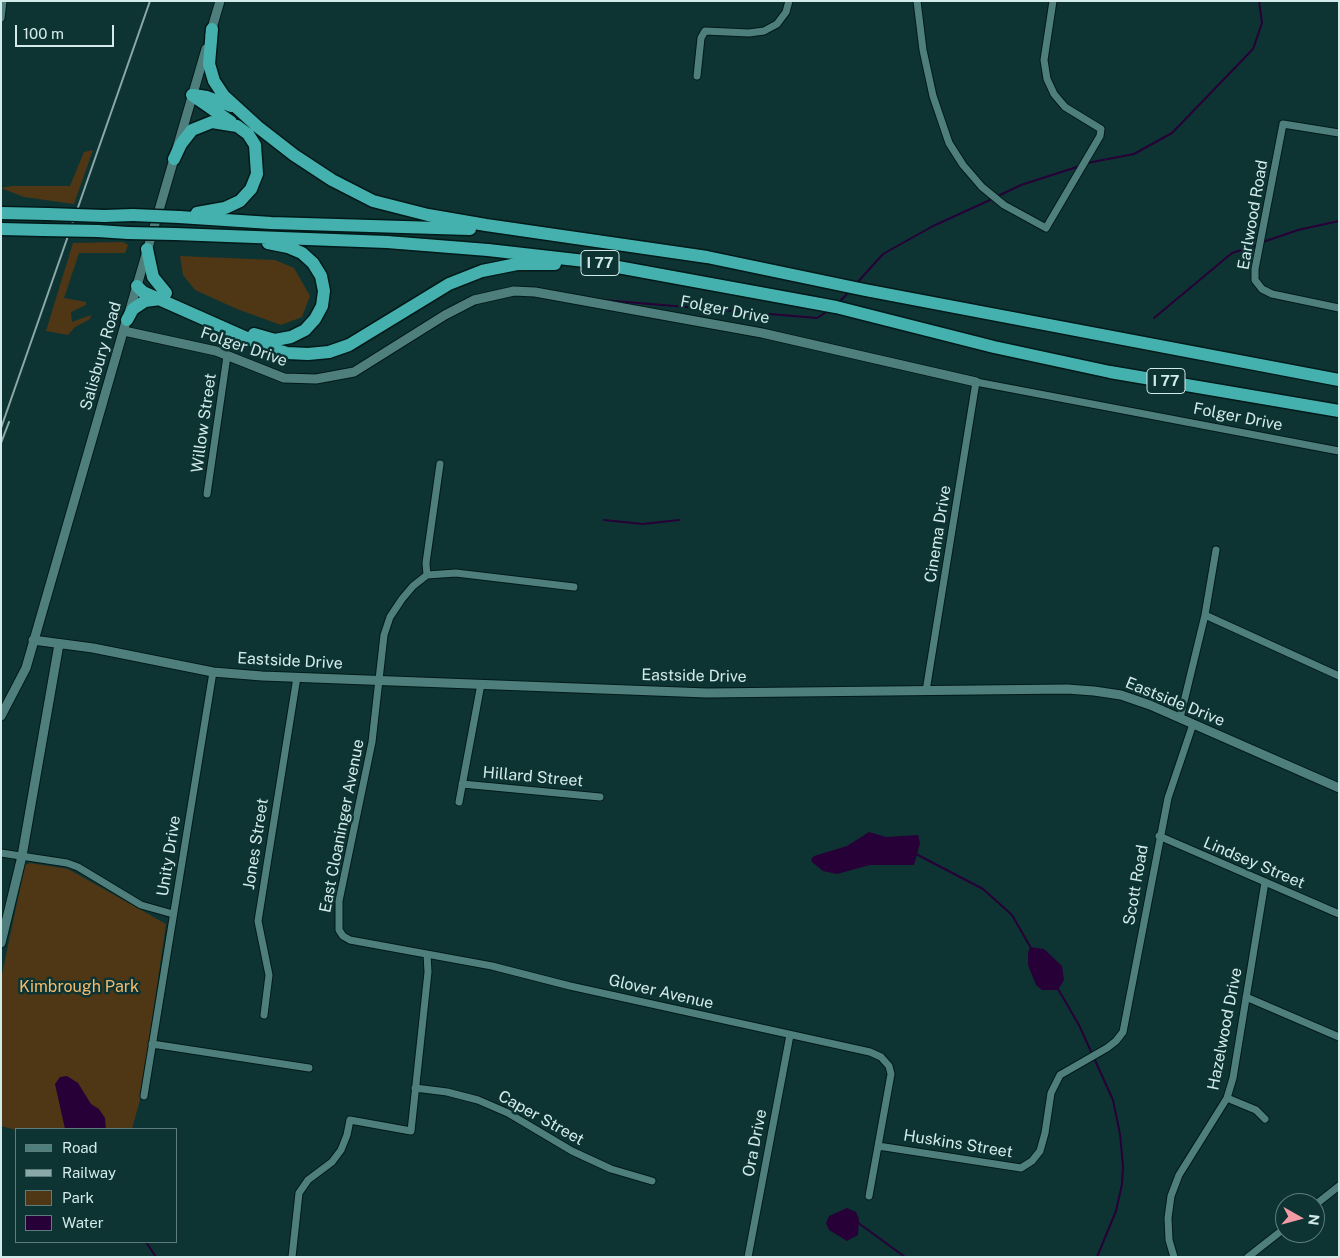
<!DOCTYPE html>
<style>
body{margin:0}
#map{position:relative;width:1340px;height:1258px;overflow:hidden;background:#0d3433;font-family:"Public Sans",sans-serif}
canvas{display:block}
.frame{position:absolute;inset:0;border:2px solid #d2ebea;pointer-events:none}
.legend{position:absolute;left:15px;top:1128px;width:162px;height:115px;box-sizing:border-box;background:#0d3433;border:1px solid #5c7d7c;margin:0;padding:6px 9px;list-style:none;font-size:15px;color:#d2ebea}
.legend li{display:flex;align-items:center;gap:10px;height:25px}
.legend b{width:25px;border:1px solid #5c7d7c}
.north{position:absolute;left:1275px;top:1193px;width:50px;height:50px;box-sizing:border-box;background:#0d3433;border:1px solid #5c7d7c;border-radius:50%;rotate:97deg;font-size:14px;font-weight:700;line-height:20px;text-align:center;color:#d2ebea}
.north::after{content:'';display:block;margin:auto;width:18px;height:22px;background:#f49aa4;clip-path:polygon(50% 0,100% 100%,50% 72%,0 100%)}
.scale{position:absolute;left:15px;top:25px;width:99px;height:22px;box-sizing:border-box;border:2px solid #d2ebea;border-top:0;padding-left:6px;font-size:15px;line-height:18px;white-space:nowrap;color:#d2ebea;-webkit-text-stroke:4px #0d3433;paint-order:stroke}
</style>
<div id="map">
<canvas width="1340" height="1258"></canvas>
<div class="frame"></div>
<ul class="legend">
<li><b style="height:6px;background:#4e7f7d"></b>Road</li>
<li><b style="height:6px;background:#8ba9a8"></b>Railway</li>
<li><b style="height:14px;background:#4f3715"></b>Park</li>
<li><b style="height:14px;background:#260037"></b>Water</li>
</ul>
<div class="north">N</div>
<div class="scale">100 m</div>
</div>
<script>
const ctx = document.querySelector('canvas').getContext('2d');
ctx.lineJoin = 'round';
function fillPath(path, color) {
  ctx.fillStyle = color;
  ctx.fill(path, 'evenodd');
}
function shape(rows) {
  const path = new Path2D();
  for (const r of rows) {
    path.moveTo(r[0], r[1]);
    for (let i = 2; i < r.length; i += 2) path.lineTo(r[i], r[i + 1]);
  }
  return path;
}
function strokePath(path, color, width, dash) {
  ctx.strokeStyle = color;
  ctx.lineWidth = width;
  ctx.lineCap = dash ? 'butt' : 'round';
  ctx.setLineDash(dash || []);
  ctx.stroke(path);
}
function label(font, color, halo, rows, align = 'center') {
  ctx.font = font + ' "Public Sans",sans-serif';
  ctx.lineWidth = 5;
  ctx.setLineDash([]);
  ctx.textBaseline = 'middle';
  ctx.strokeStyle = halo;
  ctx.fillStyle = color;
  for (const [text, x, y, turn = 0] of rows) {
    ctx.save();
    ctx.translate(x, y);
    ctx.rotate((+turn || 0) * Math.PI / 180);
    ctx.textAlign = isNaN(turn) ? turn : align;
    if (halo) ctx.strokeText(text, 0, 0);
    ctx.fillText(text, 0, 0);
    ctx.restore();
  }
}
const green = shape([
 [93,150,74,204,24,197,1,188,12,186,70,186,84,152],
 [123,242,128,245,125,253,79,253,64,298,86,302,86,305,71,312,72,322,91,315,90,319,75,327,68,335,46,331,73,243],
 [180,256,275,260,294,268,310,296,302,317,281,325,237,309,195,290,183,275],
 [30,863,68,869,166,924,141,1096,132,1129,16,1130,1,1126,1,979,25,865]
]);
const water = shape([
 [869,832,886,837,918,835,920,843,914,865,870,865,837,874,823,871,812,862,811,859,814,856,847,846],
 [1030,947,1044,949,1062,966,1064,980,1058,990,1042,990,1036,985,1028,965,1028,953],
 [67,1076,78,1083,91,1104,99,1109,105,1118,106,1129,65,1129,55,1084,60,1077],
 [847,1208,856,1212,859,1219,858,1235,847,1241,829,1230,826,1223,829,1216]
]);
const stream = shape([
 [1087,163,1134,154,1172,133,1253,49,1262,23,1259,1],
 [1000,195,1021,185,1080,166],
 [1263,242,1298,230,1339,221],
 [856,284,883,254,933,226,990,200],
 [603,300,817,318,828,311],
 [839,302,848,293],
 [1154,318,1232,253,1257,245],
 [604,520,643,524,679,520],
 [916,854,983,889,1012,915,1031,948],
 [1058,989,1079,1025,1113,1100,1120,1134,1123,1166,1122,1184,1116,1211,1097,1257],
 [857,1222,905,1257],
 [146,1242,156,1257]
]);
const minor = shape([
 [917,1,923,50,933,96,949,143,963,165,982,187,1004,205,1046,228,1100,136,1101,129,1065,107,1054,94,1047,79,1044,60,1053,1],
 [1,18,3,1],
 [697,76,701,38,705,31,749,33,764,31,777,24,786,12,789,1],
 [1339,133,1283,124,1255,269,1255,280,1262,289,1272,294,1339,308],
 [440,464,426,563,427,575,413,586,402,599,390,617,384,635,372,742,339,901,339,930,343,936,350,940,492,966,570,986,870,1052,881,1057,889,1066,891,1074,869,1196],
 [207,494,227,356],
 [427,575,456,573,574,587],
 [1205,615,1339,676],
 [926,691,976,382,1339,451],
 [1180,718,1205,615,1216,550],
 [462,784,600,797],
 [459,802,481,684],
 [1159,836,1339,914],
 [1,853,67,863,78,867,141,905,173,914],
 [1246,997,1339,1037],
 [264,1015,269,975,258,921,297,677],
 [152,1044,309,1068],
 [415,1088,447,1092,478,1100,508,1113,572,1151,611,1169,652,1181],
 [144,1096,213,672],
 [1227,1098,1256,1110,1265,1119],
 [878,1146,1021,1168,1032,1161,1040,1151,1045,1133,1051,1093,1060,1075,1107,1048,1116,1041,1123,1032,1168,798,1193,724],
 [1315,1205,1339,1186],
 [292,1257,299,1193,308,1180,332,1162,341,1150,347,1135,350,1120,411,1131,428,972,427,954],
 [748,1257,790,1035],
 [1174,1257,1169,1240,1168,1218,1171,1196,1179,1175,1227,1098,1233,1078,1265,882],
 [1248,1257,1285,1228]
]);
const tertiary = shape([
 [210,35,220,1],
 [129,313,206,49],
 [124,331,216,351,284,378,316,379,354,372,445,315,474,300,514,291,535,292,762,333,976,382],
 [33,640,93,648,213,672,262,676,707,693,1067,689,1094,691,1121,695,1150,705,1339,788],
 [1,716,26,668,125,325],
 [1,943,22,856,59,644]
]);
const motorway = shape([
 [212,29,209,64,214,81,224,96,258,127,294,155,332,180,373,201,428,215,486,225,707,257,865,290,1339,380],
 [192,95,231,122],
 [193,95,207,97,231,106],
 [174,159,181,144,192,130,212,122,237,126,248,134,255,145,257,174,251,189,240,201,225,208,197,213],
 [1,213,48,214],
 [104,216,133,215],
 [179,217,271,223,470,229],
 [1,229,43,230],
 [98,231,128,233],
 [175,234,387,242,488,250,585,261,836,307,994,347,1110,372,1339,411],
 [147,249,153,277,166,293],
 [137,286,143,292,267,347,287,353,308,354,329,352,349,345,449,284,482,271,517,264,555,264],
 [127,320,133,309,145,301,160,299],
 [254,334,275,340,291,337,305,330,315,319,322,306,324,291,321,276,313,263,302,253,288,247,268,243]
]);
const rail = shape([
 [1,428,150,1],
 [1,443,9,422]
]);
const motorwayBridge = shape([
 [48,214,104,216],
 [133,215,179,217],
 [43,230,98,231],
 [128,233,175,234]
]);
const shields = [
 [600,263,38],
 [1166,381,38]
];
const shieldNames = [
 ["I 77",600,263],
 ["I 77",1166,381]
];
const streetNames = [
 ["Earlwood Road",1253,215,-80],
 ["Folger Drive",725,310,11],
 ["Folger Drive",244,347,19],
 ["Salisbury Road",101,356,-74],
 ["Folger Drive",1238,417,11],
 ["Willow Street",204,423,-82],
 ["Cinema Drive",938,534,-81],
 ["Eastside Drive",290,661,3],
 ["Eastside Drive",694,676,1],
 ["Eastside Drive",1175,702,22],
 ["Hillard Street",533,777,5],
 ["East Cloaninger Avenue",342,826,-79],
 ["Jones Street",256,844,-81],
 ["Unity Drive",169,856,-81],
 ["Lindsey Street",1254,863,23],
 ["Scott Road",1136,885,-80],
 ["Glover Avenue",661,992,13],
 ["Hazelwood Drive",1225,1029,-79],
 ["Caper Street",541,1118,29],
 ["Ora Drive",755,1143,-79],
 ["Huskins Street",958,1144,9]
];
const parkNames = [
 ["Kimbrough Park",79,987]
];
fillPath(green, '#4f3715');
fillPath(water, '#260037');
strokePath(stream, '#260037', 2);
strokePath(minor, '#011a19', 9);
strokePath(tertiary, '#011a19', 11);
strokePath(motorway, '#011a19', 15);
strokePath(minor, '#4e7f7d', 7);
strokePath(tertiary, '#4e7f7d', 9);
strokePath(motorway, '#45b1ae', 12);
strokePath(rail, '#8ba9a8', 2);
strokePath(motorwayBridge, '#011a19', 15, []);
strokePath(motorwayBridge, '#45b1ae', 12);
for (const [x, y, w] of shields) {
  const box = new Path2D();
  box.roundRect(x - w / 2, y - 12.5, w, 25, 4);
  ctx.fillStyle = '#0d3433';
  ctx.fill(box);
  strokePath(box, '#d2ebea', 1);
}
label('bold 15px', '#d2ebea', null, shieldNames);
label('16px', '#d2ebea', '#0d3433', streetNames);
label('16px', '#f7bb6c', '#0d3433', parkNames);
</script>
